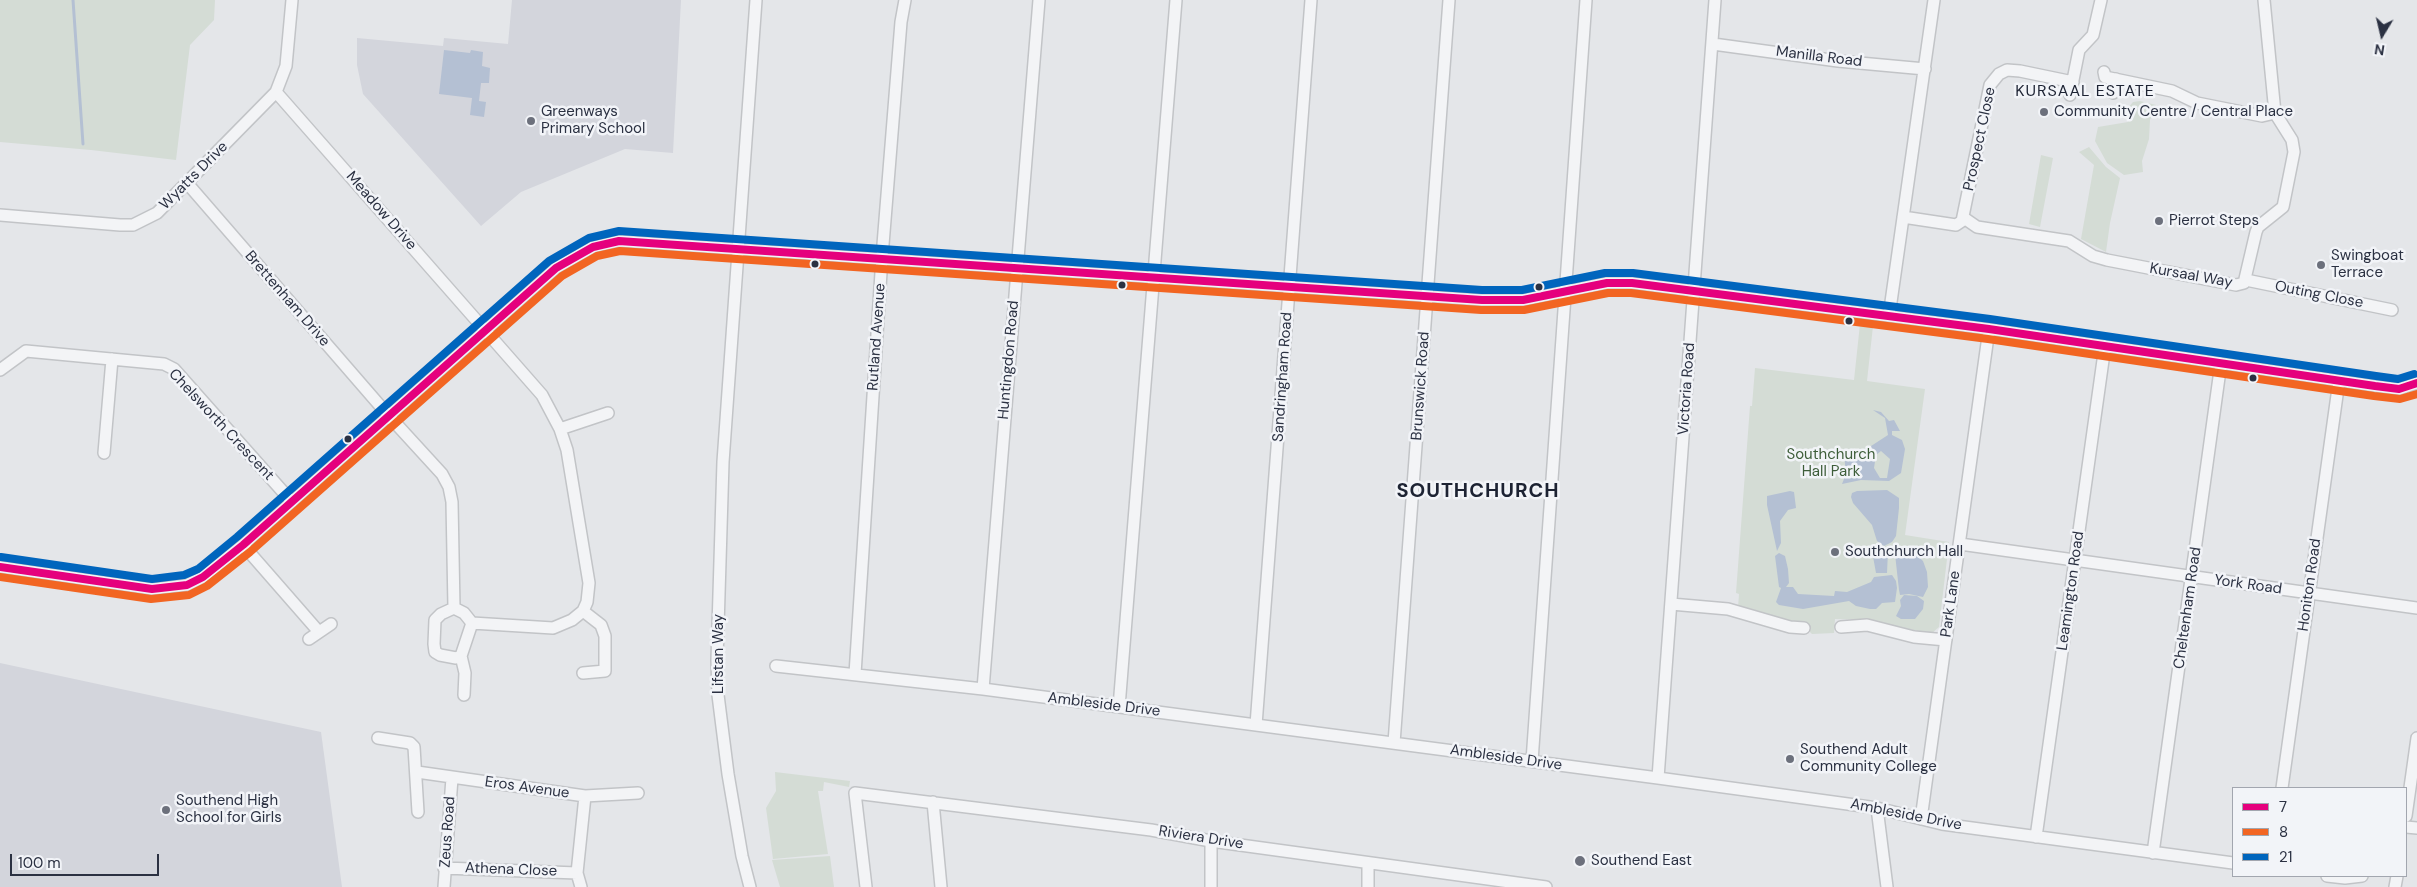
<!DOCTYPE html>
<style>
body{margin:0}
#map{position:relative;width:2417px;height:887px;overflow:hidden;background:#e4e6e9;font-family:"DM Sans",sans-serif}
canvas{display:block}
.legend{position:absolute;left:2232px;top:787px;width:175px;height:90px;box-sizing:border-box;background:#f2f4f8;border:1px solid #a2a6af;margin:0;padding:6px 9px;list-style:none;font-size:15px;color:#2b3142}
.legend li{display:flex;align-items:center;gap:10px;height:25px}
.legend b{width:25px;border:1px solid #a2a6af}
.north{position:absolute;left:2357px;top:10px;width:50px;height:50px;-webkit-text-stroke:4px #f2f4f8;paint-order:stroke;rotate:189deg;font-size:14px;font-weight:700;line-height:20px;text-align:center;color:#2b3142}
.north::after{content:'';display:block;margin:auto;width:18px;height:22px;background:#2b3142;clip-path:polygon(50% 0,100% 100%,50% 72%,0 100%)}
.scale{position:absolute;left:10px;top:854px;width:149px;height:22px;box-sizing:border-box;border:2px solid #2b3142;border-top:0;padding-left:6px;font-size:15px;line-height:18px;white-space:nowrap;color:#2b3142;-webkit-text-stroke:4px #f2f4f8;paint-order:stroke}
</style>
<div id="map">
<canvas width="2417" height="887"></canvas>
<ul class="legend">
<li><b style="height:6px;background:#e5007d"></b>7</li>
<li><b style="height:6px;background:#f26522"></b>8</li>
<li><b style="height:6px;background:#0065bd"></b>21</li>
</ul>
<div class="north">N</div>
<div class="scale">100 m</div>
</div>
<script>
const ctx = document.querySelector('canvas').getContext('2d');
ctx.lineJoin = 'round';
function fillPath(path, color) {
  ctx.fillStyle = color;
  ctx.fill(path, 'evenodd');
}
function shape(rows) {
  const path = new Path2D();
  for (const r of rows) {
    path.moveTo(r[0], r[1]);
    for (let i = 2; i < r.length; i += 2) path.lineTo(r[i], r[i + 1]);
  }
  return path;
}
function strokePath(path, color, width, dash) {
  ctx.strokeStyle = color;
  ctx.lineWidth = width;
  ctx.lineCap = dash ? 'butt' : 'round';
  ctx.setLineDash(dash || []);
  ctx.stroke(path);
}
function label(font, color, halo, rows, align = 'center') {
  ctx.font = font + ' "DM Sans",sans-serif';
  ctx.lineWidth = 5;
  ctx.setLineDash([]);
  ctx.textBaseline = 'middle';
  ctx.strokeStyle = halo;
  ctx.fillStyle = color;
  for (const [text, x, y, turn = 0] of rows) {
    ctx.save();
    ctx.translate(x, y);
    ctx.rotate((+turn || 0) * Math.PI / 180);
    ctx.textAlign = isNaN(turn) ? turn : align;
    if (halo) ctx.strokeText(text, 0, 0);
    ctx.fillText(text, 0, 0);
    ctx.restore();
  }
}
const built = shape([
 [512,0,681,0,673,153,625,149,521,192,481,226,363,94,357,65,357,38,443,46,444,38,508,44],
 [0,663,321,732,342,887,0,887]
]);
const green = shape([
 [0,0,215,0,214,20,190,45,176,160,91,150,0,142],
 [2140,101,2156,105,2150,120,2149,139,2142,161,2143,172,2124,175,2107,163,2095,141,2098,127,2128,122,2131,114,2127,113,2128,108,2133,102],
 [2089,147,2106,167,2120,178,2110,223,2106,252,2081,239,2094,165,2079,152],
 [2041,155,2053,158,2040,227,2029,224],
 [1860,324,1873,326,1867,381,1925,389,1905,535,1949,542,1939,627,1931,634,1869,620,1835,619,1834,633,1812,634,1809,631,1808,624,1788,623,1738,608,1739,594,1736,593,1750,406,1752,406,1755,368,1854,380],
 [775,772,850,781,849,787,824,782,823,791,818,791,828,854,773,859,766,808,776,791],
 [830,856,834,887,780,887,772,860]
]);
const water = shape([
 [444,50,470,53,471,50,483,52,482,66,490,68,489,83,481,83,479,101,486,102,484,117,470,115,472,98,439,94],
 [1873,410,1881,412,1889,421,1894,420,1900,431,1892,431,1892,435,1902,440,1905,449,1901,473,1889,481,1861,480,1842,484,1846,474,1844,454,1868,448,1888,435,1885,418],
 [1881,451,1890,459,1887,478,1880,478,1874,468,1876,455],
 [1887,490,1899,498,1899,508,1896,536,1892,542,1884,546,1877,541,1872,525,1853,503,1851,497,1852,493,1857,491],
 [1790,491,1794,492,1796,508,1788,510,1780,521,1781,543,1777,551,1767,505,1767,496],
 [1872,551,1888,551,1887,573,1876,573],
 [1912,551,1923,561,1927,572,1928,587,1923,597,1909,594,1900,595,1899,590,1895,554],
 [1779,553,1785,556,1788,569,1789,583,1786,587,1793,587,1798,594,1834,596,1835,591,1847,592,1871,582,1874,577,1892,575,1896,581,1897,588,1895,602,1882,603,1876,609,1870,609,1856,606,1849,601,1803,609,1779,605,1776,602,1781,588,1779,587,1775,556],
 [1904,595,1917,596,1924,601,1923,609,1915,619,1901,619,1896,616,1901,606,1900,600]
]);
const stream = shape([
 [73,0,83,144]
]);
const minor = shape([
 [1713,44,1838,61,1925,69],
 [2104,72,2105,77,2172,91,2197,103,2262,116,2275,113],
 [2113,93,2116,79],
 [2070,95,2079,50,2093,35,2101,0],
 [187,183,388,415,442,474,449,487,452,502,454,608,464,613,472,623,553,628,572,620,583,611,587,602,589,583,567,450,560,429,542,395,276,92],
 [0,215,120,225,133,225,157,213,276,92,286,66,292,0],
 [1903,217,1956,225,1962,221,1990,85,1999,74,2007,70,2020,71,2073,82],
 [1964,218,1977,227,2069,241,2093,256,2107,260,2236,285,2244,283,2256,232,2258,227,2283,207,2294,152,2292,140,2275,113,2264,0],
 [2246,280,2392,310],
 [1889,316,1934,0],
 [0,370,26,351,164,364,174,369,292,502],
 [560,429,608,413],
 [104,453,112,359],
 [1960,544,2417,608],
 [243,545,319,632],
 [0,567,152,589,187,585,203,577,243,545,556,268,593,247,619,241,1482,300,1523,300,1607,283,1632,283,1989,329,2375,386,2399,389,2417,383],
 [1671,604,1728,609,1790,627,1804,628],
 [454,608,441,614,435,620,434,644,435,652,440,655,456,658,461,656,472,623],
 [583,611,601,625,605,636,605,671,583,673],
 [1841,627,1867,625,1914,637,1946,640],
 [309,639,331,624],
 [461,656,465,673,464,695],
 [776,666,983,689,1658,778,1877,808,1942,824,2233,863],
 [855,674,882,257,901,22,905,0],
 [983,689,1039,0],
 [1119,707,1176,0],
 [1256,725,1311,0],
 [378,738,410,743,414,747,418,812],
 [1394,743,1449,0],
 [1532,761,1586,0],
 [417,772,585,796,638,793],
 [1658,778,1715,0],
 [2282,788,2339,381],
 [933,802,941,887],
 [1877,808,1887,887],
 [2406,816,2417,738],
 [1921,819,1989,329],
 [2406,827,2417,828],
 [2036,837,2105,346],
 [2153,853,2221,363],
 [444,868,577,873],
 [2327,876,2345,878,2362,876],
 [444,887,452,778],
 [581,887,577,873,585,796],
 [750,887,742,856,728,774,718,695,717,660,723,462,756,0],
 [866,887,855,793,1151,830,1211,841,1546,887],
 [1211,887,1211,841],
 [1368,887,1368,863],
 [2395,887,2397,876]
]);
const bus1 = shape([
 [0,567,152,589,187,585,203,577,243,545,556,268,593,247,619,241,1482,300,1523,300,1607,283,1632,283,1989,329,2375,386,2399,389,2417,383]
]);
const bus2 = shape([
 [0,577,151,599,189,595,207,586,250,552,562,276,597,256,620,251,1481,310,1524,310,1608,293,1631,293,1988,339,2374,396,2400,399,2417,394]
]);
const bus3 = shape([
 [1,557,152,579,184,575,198,569,237,537,549,261,589,238,619,231,1482,290,1522,290,1605,273,1633,273,1990,319,2376,376,2398,379,2414,374]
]);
const markers = [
 [2044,112,5,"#6c707c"],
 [531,121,5,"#6c707c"],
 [2159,221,5,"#6c707c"],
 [815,264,4.5,"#2b3142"],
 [2321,265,5,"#6c707c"],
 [1122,285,4.5,"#2b3142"],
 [1539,287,4.5,"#2b3142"],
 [1849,321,4.5,"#2b3142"],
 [2253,378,4.5,"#2b3142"],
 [348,439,4.5,"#2b3142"],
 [1835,552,5,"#6c707c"],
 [1790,759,5,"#6c707c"],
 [166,810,5,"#6c707c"],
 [1580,861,6,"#6c707c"]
];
const streetNames = [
 ["Manilla Road",1819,57,7],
 ["Prospect Close",1980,139,-78],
 ["Wyatts Drive",194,176,-45],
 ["Meadow Drive",381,211,49],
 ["Kursaal Way",2191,276,10],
 ["Outing Close",2319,295,11],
 ["Brettenham Drive",287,299,49],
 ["Rutland Avenue",877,337,-86],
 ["Huntingdon Road",1009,360,-85],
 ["Sandringham Road",1283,377,-86],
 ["Brunswick Road",1421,386,-86],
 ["Victoria Road",1687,389,-86],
 ["Chelsworth Crescent",221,425,47],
 ["York Road",2248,585,8],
 ["Honiton Road",2310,585,-82],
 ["Leamington Road",2071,591,-82],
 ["Park Lane",1951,604,-82],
 ["Cheltenham Road",2188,608,-82],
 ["Lifstan Way",719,654,-90],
 ["Ambleside Drive",1104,705,7],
 ["Ambleside Drive",1506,758,8],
 ["Eros Avenue",527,788,8],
 ["Ambleside Drive",1906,815,11],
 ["Zeus Road",448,832,-86],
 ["Riviera Drive",1201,838,9],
 ["Athena Close",511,870,2]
];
const poiNames = [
 ["Greenways",541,112],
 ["Primary School",541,129],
 ["Community Centre / Central Place",2054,112],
 ["Pierrot Steps",2169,221],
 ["Swingboat",2331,256],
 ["Terrace",2331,273],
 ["Southchurch Hall",1845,552],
 ["Southend Adult",1800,750],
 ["Community College",1800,767],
 ["Southend High",176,801],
 ["School for Girls",176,818],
 ["Southend East",1591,861]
];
const parkNames = [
 ["Southchurch",1831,455],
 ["Hall Park",1831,472]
];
const neighbourhoodNames = [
 ["KURSAAL ESTATE",2085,92]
];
const districtNames = [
 ["SOUTHCHURCH",1478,492]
];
fillPath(built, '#d3d5dc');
fillPath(green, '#d4dcd5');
fillPath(water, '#b4c0d3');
strokePath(stream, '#b4c0d3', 3);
strokePath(minor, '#c2c4c7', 14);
strokePath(minor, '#f3f4f6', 11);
strokePath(bus1, '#e5007d', 8);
strokePath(bus2, '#f26522', 8);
strokePath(bus3, '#0065bd', 8);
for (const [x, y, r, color] of markers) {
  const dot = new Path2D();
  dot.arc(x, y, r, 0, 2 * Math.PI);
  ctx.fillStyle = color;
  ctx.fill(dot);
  strokePath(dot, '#f2f4f8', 2);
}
label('15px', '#2b3142', '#f2f4f8', streetNames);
label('15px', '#2b3142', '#f2f4f8', poiNames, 'left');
label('15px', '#3d5d39', '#f2f4f8', parkNames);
ctx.letterSpacing = '1px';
label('16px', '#1d2333', '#f2f4f8', neighbourhoodNames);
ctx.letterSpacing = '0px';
ctx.letterSpacing = '1px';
label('bold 20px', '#1d2333', '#f2f4f8', districtNames);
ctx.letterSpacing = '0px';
</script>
